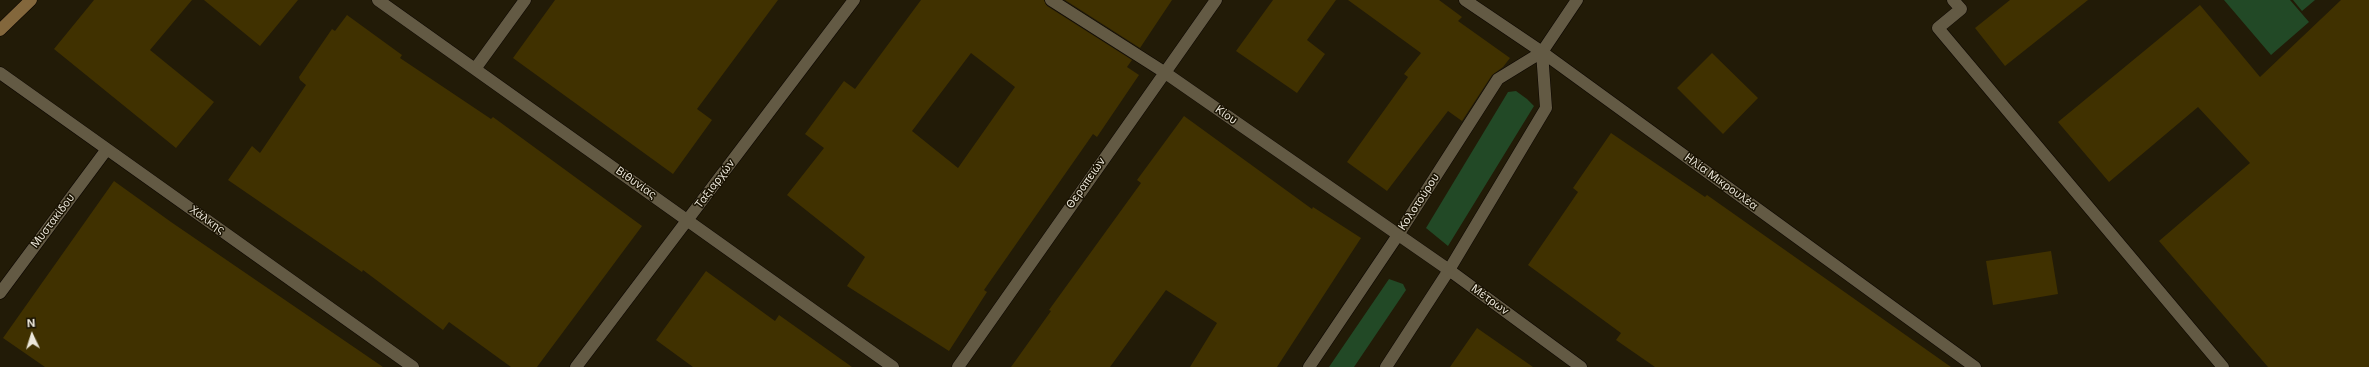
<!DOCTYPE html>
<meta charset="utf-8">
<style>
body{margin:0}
#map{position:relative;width:2369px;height:367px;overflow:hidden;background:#221b07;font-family:Inter,sans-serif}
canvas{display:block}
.north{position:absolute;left:12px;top:315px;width:40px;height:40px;-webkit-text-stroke:3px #191201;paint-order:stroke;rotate:356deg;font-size:11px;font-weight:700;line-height:16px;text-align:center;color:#ece7da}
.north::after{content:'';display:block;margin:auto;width:14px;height:18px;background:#ece7da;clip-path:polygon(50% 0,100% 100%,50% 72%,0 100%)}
</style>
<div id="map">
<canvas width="2369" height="367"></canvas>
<div class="north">N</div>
</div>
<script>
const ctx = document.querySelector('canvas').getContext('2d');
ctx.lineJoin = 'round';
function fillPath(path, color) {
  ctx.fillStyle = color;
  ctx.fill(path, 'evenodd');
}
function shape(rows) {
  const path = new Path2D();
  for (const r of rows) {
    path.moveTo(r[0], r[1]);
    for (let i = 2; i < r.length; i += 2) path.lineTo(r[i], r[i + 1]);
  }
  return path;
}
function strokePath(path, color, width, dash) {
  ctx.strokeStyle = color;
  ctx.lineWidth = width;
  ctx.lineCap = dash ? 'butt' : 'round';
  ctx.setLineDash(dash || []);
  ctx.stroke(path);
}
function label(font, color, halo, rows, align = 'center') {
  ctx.font = font + ' Inter,sans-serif';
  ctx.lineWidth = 3;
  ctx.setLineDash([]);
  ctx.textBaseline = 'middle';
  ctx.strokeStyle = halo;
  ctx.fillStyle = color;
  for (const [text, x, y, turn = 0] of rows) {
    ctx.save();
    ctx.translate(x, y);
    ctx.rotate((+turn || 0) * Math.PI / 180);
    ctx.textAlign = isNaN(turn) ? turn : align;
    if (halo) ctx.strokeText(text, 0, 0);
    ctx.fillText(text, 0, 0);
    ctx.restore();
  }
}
const green = shape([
 [2224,0,2290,0,2309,22,2271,55],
 [2293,0,2315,0,2302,11],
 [1516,91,1527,99,1534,106,1448,246,1426,228,1508,92],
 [1389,279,1403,284,1406,290,1354,367,1329,367]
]);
const building = shape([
 [94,0,192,0,150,50,214,102,176,148,54,49],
 [204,0,298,0,260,46],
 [555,0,778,0,697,109,712,120,673,174,513,58],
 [921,0,1044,0,1047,6,1132,60,1127,67,1139,75,1097,137,1093,134,984,290,987,292,949,351,847,286,865,257,787,195,824,148,805,134,844,81,855,89],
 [971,53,1015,87,958,168,912,131],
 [1065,0,1172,0,1140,48],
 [1273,0,1336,0,1307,40,1325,54,1297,93,1236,51],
 [1348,0,1439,0,1462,17,1458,21,1510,58,1503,67,1492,75,1462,121,1448,111,1387,191,1347,162,1408,77,1404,74,1421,53],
 [2010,0,2088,0,2005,66,1975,28],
 [2341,0,2369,0,2369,367,2268,367,2159,241,2250,163,2198,107,2109,182,2058,122,2200,5,2260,77],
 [347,15,402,55,400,58,491,119,493,117,642,226,537,367,511,367,449,322,443,330,363,270,362,272,228,180,252,146,260,153,306,85,300,80,299,77,332,29,335,31],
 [1712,53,1758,98,1723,134,1677,88],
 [1184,116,1312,209,1313,207,1361,238,1277,367,1190,367,1217,323,1166,290,1110,367,1011,367,1051,311,1049,310,1141,183,1137,180],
 [1611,133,1705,197,1707,195,1951,367,1655,367,1616,340,1621,333,1528,265,1578,192,1573,188],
 [114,181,171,222,383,367,45,367,3,338],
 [2051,251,2058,294,1993,305,1986,261],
 [706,271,775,321,779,315,852,367,693,367,656,340],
 [1477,328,1533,367,1450,367]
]);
const lane = shape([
 [1953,0,1961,9,1938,28,2223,367]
]);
const street = shape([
 [378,0,893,367],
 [1051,0,1164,72,1449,270,1581,367],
 [1465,0,1542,52,1975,367],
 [475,69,525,0],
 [0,73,413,367],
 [0,293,107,149],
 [576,367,854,0],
 [958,367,1216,0],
 [1309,367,1398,235,1498,79,1542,52,1577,0],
 [1386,367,1449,270,1546,108,1542,52]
]);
const secondary = shape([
 [0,30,31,0]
]);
const streetNames = [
 ["Κίου",1226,115,35],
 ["Ηλία Μικρουλέα",1721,182,36],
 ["Βιθυνίας",636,183,35],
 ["Θεραπειών",1086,183,-55],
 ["Ταξιαρχών",715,184,-53],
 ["Κολοτούρου",1419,202,-57],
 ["Χάλκης",207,220,35],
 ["Μυστακίδου",53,221,-53],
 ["Μέτρων",1490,300,36]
];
fillPath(green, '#224926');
fillPath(building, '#403100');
strokePath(lane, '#0c0600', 13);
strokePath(street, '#0c0600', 13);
strokePath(secondary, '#0c0600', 13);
strokePath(lane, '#635a44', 12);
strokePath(street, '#635a44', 12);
strokePath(secondary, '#83673c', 12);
label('11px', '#ece7da', '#191201', streetNames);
</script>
